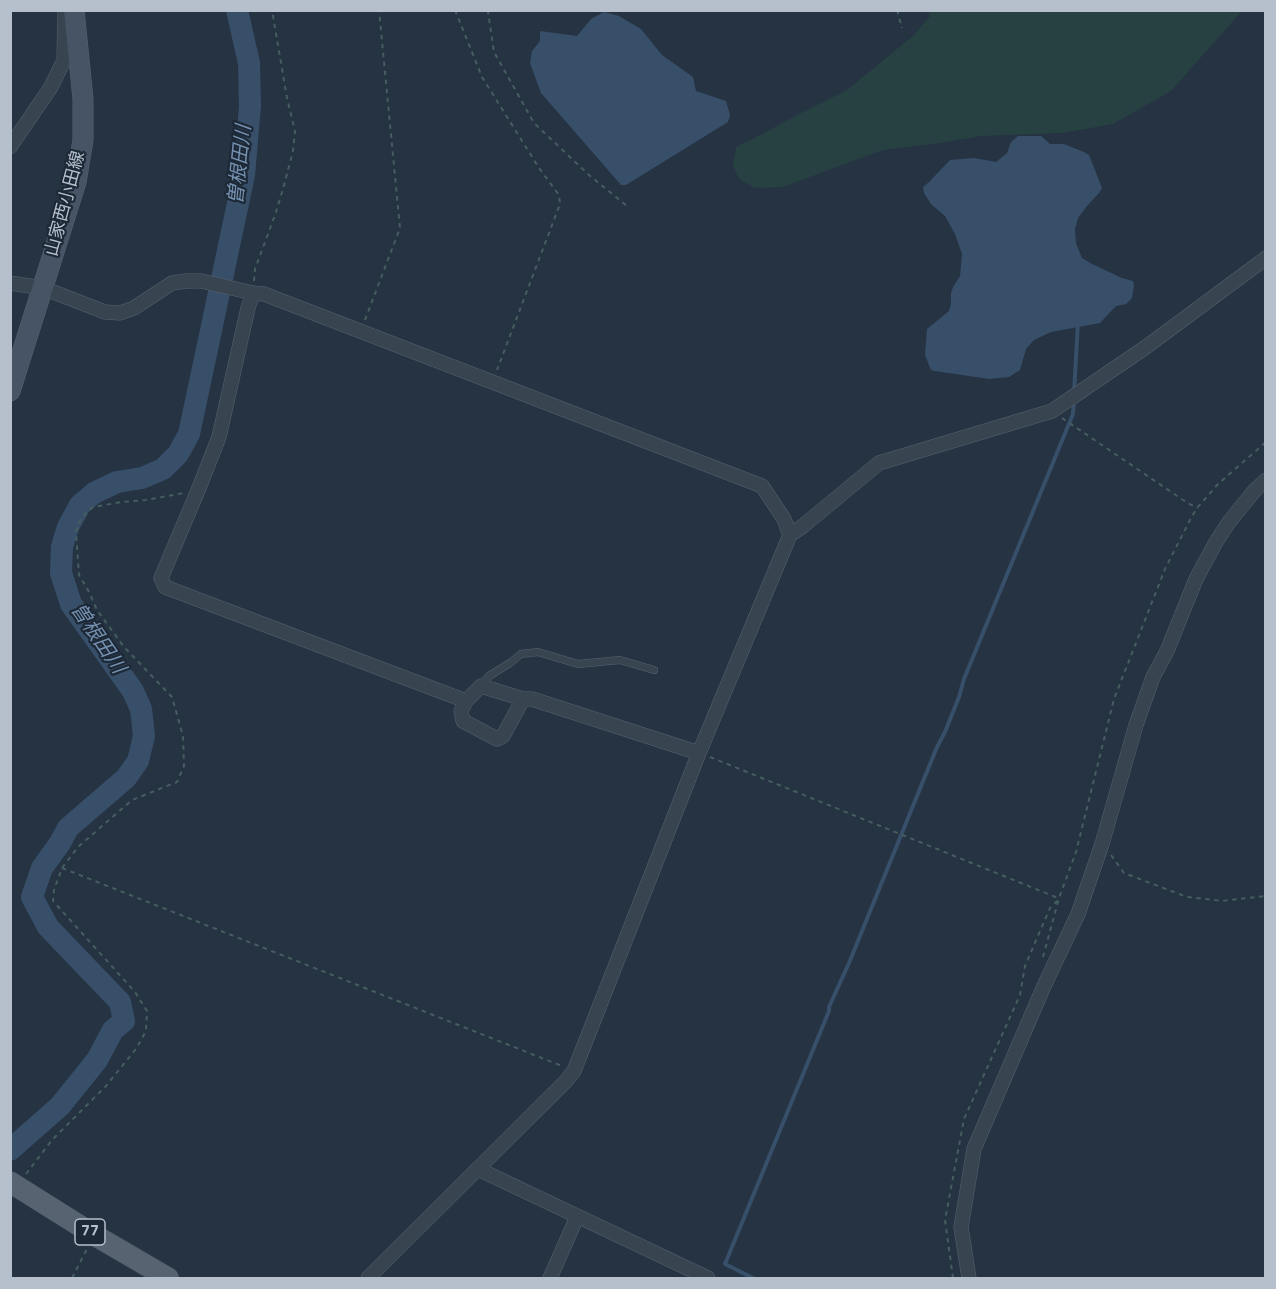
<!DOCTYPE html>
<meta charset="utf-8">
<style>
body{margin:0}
#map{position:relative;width:1276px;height:1289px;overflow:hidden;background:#253342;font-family:"Titillium Web",sans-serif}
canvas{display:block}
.frame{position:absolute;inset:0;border:12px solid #b6bfcc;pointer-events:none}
</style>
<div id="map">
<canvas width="1276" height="1289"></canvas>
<div class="frame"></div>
</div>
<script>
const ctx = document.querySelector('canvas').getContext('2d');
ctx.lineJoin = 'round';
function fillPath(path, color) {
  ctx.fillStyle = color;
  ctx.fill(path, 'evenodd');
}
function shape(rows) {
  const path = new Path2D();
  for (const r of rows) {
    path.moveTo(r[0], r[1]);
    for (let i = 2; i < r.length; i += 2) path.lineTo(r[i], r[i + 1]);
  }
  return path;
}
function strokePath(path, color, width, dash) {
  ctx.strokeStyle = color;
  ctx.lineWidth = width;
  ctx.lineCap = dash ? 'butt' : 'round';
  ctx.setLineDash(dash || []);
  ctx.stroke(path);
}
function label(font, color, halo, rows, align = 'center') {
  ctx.font = font + ' "Titillium Web","Noto Sans JP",sans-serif';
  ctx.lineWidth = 4.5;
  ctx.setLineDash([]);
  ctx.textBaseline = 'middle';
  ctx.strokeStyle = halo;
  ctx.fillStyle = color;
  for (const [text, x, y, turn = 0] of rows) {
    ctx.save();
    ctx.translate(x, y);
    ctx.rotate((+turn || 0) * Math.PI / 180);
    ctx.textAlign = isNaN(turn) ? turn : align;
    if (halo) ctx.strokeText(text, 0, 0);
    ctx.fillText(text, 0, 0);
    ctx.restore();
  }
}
const green = shape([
 [929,11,929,10,1242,11,1171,91,1113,124,1063,133,981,136,940,143,883,150,783,187,755,188,739,179,733,166,736,147,751,140,799,114,847,90,914,35,930,16]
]);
const water = shape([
 [604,12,619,16,641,29,662,55,693,77,696,91,726,101,730,115,728,122,626,185,621,185,541,93,530,63,532,51,540,41,540,31,577,36,591,19],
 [1018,136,1041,136,1050,144,1064,144,1084,152,1089,155,1102,188,1099,193,1087,206,1078,218,1075,229,1076,243,1082,258,1092,264,1122,278,1133,281,1134,285,1132,298,1126,304,1116,306,1100,323,1051,332,1034,340,1026,349,1020,370,1009,377,989,379,935,371,931,370,925,355,927,329,949,311,951,304,951,293,953,287,960,276,962,254,955,234,945,216,931,204,924,193,923,187,929,182,950,160,974,158,996,162,1007,153,1011,142]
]);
const stream = shape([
 [1074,393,1078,322],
 [753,1278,725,1264,829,1011,829,1007,849,963,937,747,945,732,959,697,964,679,1073,414,1074,400]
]);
const river = shape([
 [10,1150,60,1106,97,1060,113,1030,124,1021,120,1002,48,927,32,897,42,868,60,843,68,828,126,778,138,761,144,736,141,709,133,691,71,604,61,573,62,547,68,527,80,505,94,493,117,482,142,478,163,469,178,454,189,434,244,175,250,106,249,63,237,10]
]);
const path = shape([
 [455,10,482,77,539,168,559,195,560,204,497,370],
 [489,10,488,12,494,52,534,123,589,175,627,206],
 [897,10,902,28],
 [254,281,255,269,275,215,283,189,293,151,295,131,287,98,272,10],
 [365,320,400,228,379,10],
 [1062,418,1186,502,1197,508],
 [710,757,1058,898],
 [1111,855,1124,873,1187,897,1222,901,1266,896],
 [62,868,562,1066],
 [1043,957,1059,898,1076,852,1114,699,1165,569,1191,518,1197,508,1218,484,1266,442],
 [26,1174,52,1140,106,1086,136,1049,146,1031,147,1011,135,992,53,901,54,890,62,868,78,847,132,800,177,782,184,766,183,736,172,697,124,647,97,610,89,592,79,575,76,532,81,518,93,507,122,502,146,500,184,493],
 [72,1278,87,1249],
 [953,1278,945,1220,964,1119,1020,995,1025,966,1050,908,1057,901]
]);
const lane = shape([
 [481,686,489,676,510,663,521,654,538,652,578,664,620,660,654,670]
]);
const street = shape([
 [10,147,51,87,64,60,65,10],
 [10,283,43,288,105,312,120,313,134,308,172,283,186,281,201,281,253,293],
 [466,701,481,686,523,699],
 [699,753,532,699,523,699,503,736,497,739,463,721,461,711,466,701,165,587,161,578,199,488,219,437,248,308,253,293,264,294,762,486,784,519,790,535],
 [478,1169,708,1278],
 [368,1278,565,1082,574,1071,699,753,790,535,803,526,879,463,1052,411,1146,347,1266,258],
 [550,1278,577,1217],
 [969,1278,961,1227,974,1149,1044,986,1078,914,1102,844,1136,725,1153,677,1167,651,1196,579,1216,542,1229,522,1255,490,1266,480]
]);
const secondary = shape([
 [10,391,76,182,83,140,83,99,74,10]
]);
const primary = shape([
 [10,1182,96,1236,168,1278]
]);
const shields = [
 [90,1232,30]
];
const shieldNames = [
 ["77",90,1232]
];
const streetNames = [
 ["山家西小田線",66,204,-75]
];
const waterNames = [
 ["曽根田川",241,165,-84],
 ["曽根田川",97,639,56]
];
fillPath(green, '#274143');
fillPath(water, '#384f6a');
strokePath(stream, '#384f6a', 4);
strokePath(river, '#384f6a', 22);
strokePath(lane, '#57626f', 8);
strokePath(street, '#57626f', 15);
strokePath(secondary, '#57626f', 21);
strokePath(primary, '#46505e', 22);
strokePath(path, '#455e5f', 2, [4.5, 4.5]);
strokePath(lane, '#394451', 7);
strokePath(street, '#394451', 14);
strokePath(secondary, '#475465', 20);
strokePath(primary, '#576371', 21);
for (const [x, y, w] of shields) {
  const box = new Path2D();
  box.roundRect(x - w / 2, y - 13, w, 26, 4.5);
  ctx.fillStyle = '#1e2937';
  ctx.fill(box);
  strokePath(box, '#b6bfcc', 1.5);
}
label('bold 16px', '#b6bfcc', null, shieldNames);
label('18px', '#b6bfcc', '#1e2937', streetNames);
label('italic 20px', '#7591b0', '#1e2937', waterNames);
</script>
